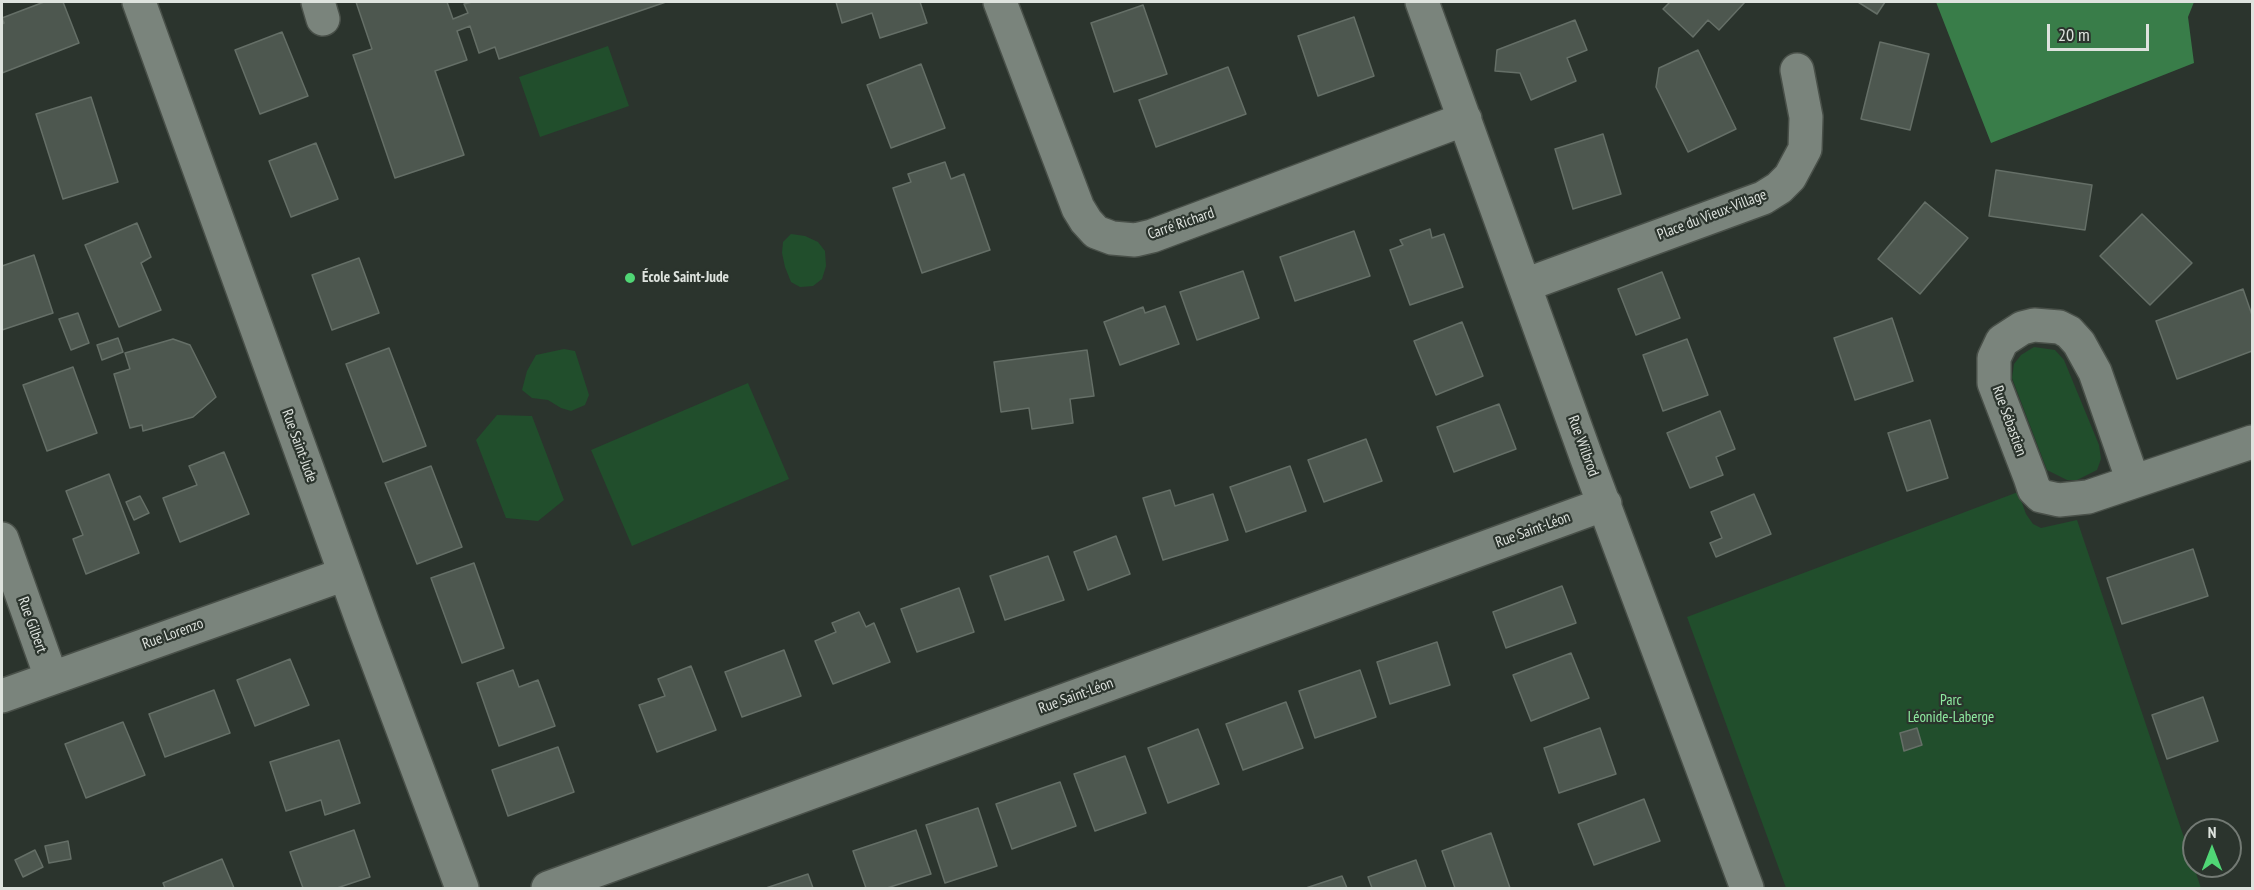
<!DOCTYPE html>
<meta charset="utf-8">
<style>
body{margin:0}
#map{position:relative;width:2254px;height:890px;overflow:hidden;background:#2b342d;font-family:"PT Sans Narrow",sans-serif}
canvas{display:block}
.frame{position:absolute;inset:0;border:3px solid #dee3de;pointer-events:none}
.north{position:absolute;left:2182px;top:818px;width:60px;height:60px;box-sizing:border-box;background:#2b342d;border:2px solid #737a74;border-radius:50%;rotate:0deg;font-size:16px;font-weight:700;line-height:24px;text-align:center;color:#dee3de}
.north::after{content:'';display:block;margin:auto;width:21px;height:27px;background:#50d675;clip-path:polygon(50% 0,100% 100%,50% 72%,0 100%)}
.scale{position:absolute;left:2047px;top:24px;width:102px;height:27px;box-sizing:border-box;border:3px solid #dee3de;border-top:0;padding-left:8px;font-size:18px;line-height:21px;white-space:nowrap;color:#dee3de;-webkit-text-stroke:4px #2b342d;paint-order:stroke}
</style>
<div id="map">
<canvas width="2254" height="890"></canvas>
<div class="frame"></div>
<div class="north">N</div>
<div class="scale">20 m</div>
</div>
<script>
const ctx = document.querySelector('canvas').getContext('2d');
ctx.lineJoin = 'round';
function fillPath(path, color) {
  ctx.fillStyle = color;
  ctx.fill(path, 'evenodd');
}
function shape(rows) {
  const path = new Path2D();
  for (const r of rows) {
    path.moveTo(r[0], r[1]);
    for (let i = 2; i < r.length; i += 2) path.lineTo(r[i], r[i + 1]);
  }
  return path;
}
function strokePath(path, color, width, dash) {
  ctx.strokeStyle = color;
  ctx.lineWidth = width;
  ctx.lineCap = dash ? 'butt' : 'round';
  ctx.setLineDash(dash || []);
  ctx.stroke(path);
}
function label(font, color, halo, rows, align = 'center') {
  ctx.font = font + ' "PT Sans Narrow",sans-serif';
  ctx.lineWidth = 4.5;
  ctx.setLineDash([]);
  ctx.textBaseline = 'middle';
  ctx.strokeStyle = halo;
  ctx.fillStyle = color;
  for (const [text, x, y, turn = 0] of rows) {
    ctx.save();
    ctx.translate(x, y);
    ctx.rotate((+turn || 0) * Math.PI / 180);
    ctx.textAlign = isNaN(turn) ? turn : align;
    if (halo) ctx.strokeText(text, 0, 0);
    ctx.fillText(text, 0, 0);
    ctx.restore();
  }
}
const green = shape([
 [608,46,629,106,540,137,519,77],
 [791,234,805,236,818,242,825,251,826,266,822,279,813,286,800,287,791,282,785,267,782,253,783,242],
 [2034,347,2055,350,2064,360,2099,445,2101,459,2097,470,2077,480,2067,480,2047,470,2012,378,2014,364,2021,355],
 [564,349,575,351,589,395,585,405,571,411,561,408,548,400,532,398,522,390,527,371,536,355],
 [748,383,789,479,632,546,591,450],
 [497,415,532,416,564,500,538,521,506,518,476,440],
 [2018,492,2026,514,2033,524,2041,528,2077,520,2201,888,1786,888,1687,617]
]);
const forest = shape([
 [1936,2,2194,2,2188,17,2194,63,1991,143]
]);
const building = shape([
 [44,2,63,2,79,43,2,73,2,24,4,23,2,18,44,2],
 [356,2,447,2,453,19,468,13,464,4,472,2,666,2,499,59,495,47,479,53,470,26,457,31,467,60,435,71,464,155,395,178,353,55,372,49,356,2],
 [836,2,920,2,927,23,880,38,872,13,842,23,836,2],
 [1670,2,1745,2,1719,30,1708,20,1693,37,1663,9,1670,2],
 [1858,2,1885,2,1877,14,1858,2],
 [1143,5,1167,74,1114,92,1091,23,1143,5],
 [1354,17,1374,76,1318,96,1298,36,1354,17],
 [1575,20,1587,50,1567,58,1576,81,1531,100,1520,73,1495,71,1497,50,1575,20],
 [282,32,308,96,260,114,235,50,282,32],
 [1880,42,1929,54,1910,130,1861,119,1880,42],
 [1698,50,1736,129,1688,152,1656,87,1659,68,1698,50],
 [921,64,945,128,891,148,867,85,921,64],
 [1228,67,1246,114,1156,147,1139,100,1228,67],
 [91,97,118,182,63,199,36,114,91,97],
 [1603,134,1621,194,1573,209,1555,149,1603,134],
 [316,143,338,199,291,217,269,161,316,143],
 [945,162,951,179,964,174,990,250,922,273,893,188,911,182,908,174,945,162],
 [1996,170,2092,185,2085,230,1989,216,1996,170],
 [1925,202,1968,238,1920,294,1878,259,1925,202],
 [2142,214,2192,263,2150,305,2100,256,2142,214],
 [137,223,151,257,141,263,161,310,119,327,85,245,137,223],
 [1430,229,1432,238,1444,234,1463,287,1410,305,1390,250,1403,245,1400,240,1430,229],
 [1354,231,1370,276,1295,301,1280,257,1354,231],
 [34,255,53,313,2,330,2,266,34,255],
 [359,258,379,313,332,330,312,275,359,258],
 [1243,271,1259,318,1197,340,1180,292,1243,271],
 [1662,272,1680,318,1636,335,1618,289,1662,272],
 [2243,289,2252,315,2252,351,2177,379,2156,321,2243,289],
 [1165,306,1179,344,1120,365,1104,322,1143,307,1145,313,1165,306],
 [78,313,89,343,71,350,59,319,78,313],
 [1892,318,1913,381,1855,400,1834,338,1892,318],
 [1462,322,1483,376,1436,395,1414,341,1462,322],
 [118,338,123,352,102,360,97,345,118,338],
 [173,339,190,345,216,397,193,417,143,431,142,425,130,428,114,374,130,369,125,353,173,339],
 [1687,339,1708,395,1663,411,1643,355,1687,339],
 [389,348,426,446,383,462,346,364,389,348],
 [1087,350,1094,396,1070,399,1073,423,1032,429,1029,408,1001,412,994,362,1087,350],
 [73,367,97,433,47,451,23,385,73,367],
 [1499,404,1516,449,1454,472,1437,427,1499,404],
 [1720,411,1735,449,1716,457,1723,475,1690,488,1667,433,1720,411],
 [1930,420,1948,478,1907,491,1888,433,1930,420],
 [1366,439,1382,481,1324,502,1308,460,1366,439],
 [224,452,249,514,180,542,163,498,197,485,189,466,224,452],
 [431,466,462,547,417,564,385,483,431,466],
 [1290,466,1306,511,1246,532,1230,487,1290,466],
 [109,474,139,553,86,574,73,539,83,535,66,491,109,474],
 [1170,490,1175,506,1213,494,1228,540,1163,560,1143,498,1170,490],
 [1754,494,1771,534,1716,557,1710,543,1722,538,1711,512,1754,494],
 [140,496,149,513,134,520,126,502,140,496],
 [1116,536,1130,574,1088,590,1074,552,1116,536],
 [2193,549,2208,596,2122,624,2107,578,2193,549],
 [1048,556,1064,600,1005,620,990,576,1048,556],
 [474,563,504,648,462,663,431,578,474,563],
 [1562,586,1576,623,1506,648,1493,612,1562,586],
 [959,588,974,632,917,652,901,609,959,588],
 [859,612,866,627,874,623,890,662,833,684,815,641,836,632,832,623,859,612],
 [1437,642,1450,685,1390,704,1377,662,1437,642],
 [784,650,801,696,742,717,725,672,784,650],
 [1571,653,1589,698,1531,721,1513,675,1571,653],
 [290,659,309,705,255,726,237,680,290,659],
 [691,666,716,730,657,752,639,705,665,696,658,679,691,666],
 [513,670,519,687,538,680,555,726,499,746,477,683,513,670],
 [1360,670,1376,717,1315,738,1299,691,1360,670],
 [214,690,230,733,165,757,149,714,214,690],
 [2203,697,2218,741,2167,759,2152,715,2203,697],
 [1286,702,1303,748,1243,770,1226,724,1286,702],
 [123,722,145,775,86,798,65,744,123,722],
 [1600,728,1616,774,1559,793,1544,748,1600,728],
 [1917,728,1922,745,1904,751,1900,733,1917,728],
 [1198,729,1219,784,1168,803,1148,748,1198,729],
 [339,740,360,803,325,815,321,800,286,811,270,762,339,740],
 [558,747,574,792,508,816,492,770,558,747],
 [1125,756,1146,813,1095,831,1074,774,1125,756],
 [1060,782,1076,826,1012,849,996,804,1060,782],
 [1644,799,1660,841,1594,865,1578,824,1644,799],
 [978,808,997,866,945,883,926,825,978,808],
 [354,830,370,877,337,888,303,888,290,852,354,830],
 [916,830,931,874,887,888,866,888,853,851,916,830],
 [1491,833,1510,888,1455,888,1442,851,1491,833],
 [68,841,71,859,49,863,45,846,68,841],
 [35,850,43,867,23,877,15,860,35,850],
 [222,859,234,888,165,888,163,883,222,859],
 [1416,860,1426,888,1372,888,1368,877,1416,860],
 [808,874,813,888,766,888,808,874],
 [1342,876,1347,888,1306,888,1342,876]
]);
const minor = shape([
 [139,2,364,626,462,888],
 [318,2,323,19],
 [1000,2,1078,208,1086,221,1096,232,1112,238,1135,240,1152,236,1465,119],
 [1422,2,1587,459,1747,888],
 [1525,285,1763,198,1779,188,1790,177,1805,149,1806,117,1797,70],
 [2133,481,2095,372,2079,343,2069,332,2059,327,2034,325,2022,328,2002,341,1994,358,1994,383,2030,477,2034,489,2041,496,2059,500,2088,497,2252,442],
 [2,539,51,677],
 [2,696,345,574],
 [548,888,1605,504]
]);
const markers = [
 [630,278,6,"#50d675"]
];
const streetNames = [
 ["Place du Vieux-Village",1712,215,-21],
 ["Carré Richard",1181,224,-19],
 ["Rue Sébastien",2009,421,70],
 ["Rue Saint-Jude",299,446,70],
 ["Rue Wilbrod",1583,446,70],
 ["Rue Saint-Léon",1533,530,-20],
 ["Rue Gilbert",32,625,70],
 ["Rue Lorenzo",173,634,-20],
 ["Rue Saint-Léon",1076,696,-20]
];
const poiNames = [
 ["École Saint-Jude",642,278]
];
const parkNames = [
 ["Parc",1951,701],
 ["Léonide-Laberge",1951,718]
];
fillPath(green, '#214e2c');
fillPath(forest, '#397d49');
fillPath(building, '#4d574f');
strokePath(building, '#656f67', 1.5);
strokePath(minor, '#495049', 36);
strokePath(minor, '#7a847c', 33);
for (const [x, y, r, color] of markers) {
  const dot = new Path2D();
  dot.arc(x, y, r, 0, 2 * Math.PI);
  ctx.fillStyle = color;
  ctx.fill(dot);
  strokePath(dot, '#2b342d', 2);
}
label('15px', '#dee3de', '#2b342d', streetNames);
label('bold 15px', '#dee3de', '#2b342d', poiNames, 'left');
label('15px', '#8eeaa0', '#2b342d', parkNames);
</script>
